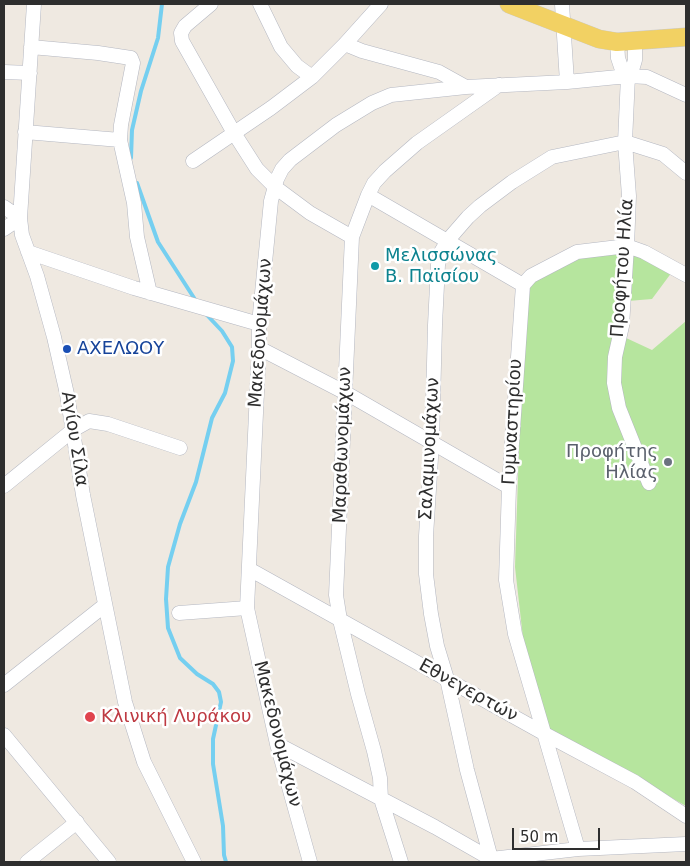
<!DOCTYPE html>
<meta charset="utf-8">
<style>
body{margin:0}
#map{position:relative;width:690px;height:866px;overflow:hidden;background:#efe9e1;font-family:"DejaVu Sans",sans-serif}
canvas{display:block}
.frame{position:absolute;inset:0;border:5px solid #2e2e2e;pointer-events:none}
.scale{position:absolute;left:512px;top:828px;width:88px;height:22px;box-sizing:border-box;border:2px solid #2e2e2e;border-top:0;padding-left:6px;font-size:15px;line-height:18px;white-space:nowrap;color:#2e2e2e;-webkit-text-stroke:4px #fff;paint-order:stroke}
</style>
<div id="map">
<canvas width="690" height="866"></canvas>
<div class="frame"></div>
<div class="scale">50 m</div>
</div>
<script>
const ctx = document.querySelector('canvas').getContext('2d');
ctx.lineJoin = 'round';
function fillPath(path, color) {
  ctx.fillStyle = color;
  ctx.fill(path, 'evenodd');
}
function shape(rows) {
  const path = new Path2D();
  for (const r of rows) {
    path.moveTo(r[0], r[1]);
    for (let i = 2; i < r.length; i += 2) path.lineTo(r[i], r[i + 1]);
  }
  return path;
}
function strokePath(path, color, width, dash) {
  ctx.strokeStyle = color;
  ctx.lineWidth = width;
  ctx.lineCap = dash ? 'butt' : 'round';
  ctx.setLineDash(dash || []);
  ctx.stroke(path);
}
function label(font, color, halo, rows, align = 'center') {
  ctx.font = font + ' "DejaVu Sans",sans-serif';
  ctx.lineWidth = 5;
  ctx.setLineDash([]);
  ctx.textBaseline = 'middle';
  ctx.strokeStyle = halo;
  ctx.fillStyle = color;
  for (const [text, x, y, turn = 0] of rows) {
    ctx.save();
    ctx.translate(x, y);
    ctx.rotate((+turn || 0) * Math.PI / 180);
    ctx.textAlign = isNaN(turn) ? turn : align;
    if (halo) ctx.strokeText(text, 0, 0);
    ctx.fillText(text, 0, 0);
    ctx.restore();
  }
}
const green = shape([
 [621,249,672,272,652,299,628,301,624,337,652,350,686,321,686,806,640,780,547,731,523,638,515,567,524,297,533,283,570,255]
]);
const stream = shape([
 [131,158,132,130,141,91,158,38,162,4],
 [137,183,158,242,196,301],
 [205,313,222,331,232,347,233,361,225,393,212,418,196,482,180,524,168,567,166,599,168,628,180,658,197,674,213,684,219,692,221,702,213,739,213,764,223,826,224,855,226,862]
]);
const minor = shape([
 [34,4,20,218,22,235,37,276,54,337,67,394,83,495,125,702,144,762,194,862],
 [211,4,185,26,181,33,182,41,234,133,257,169,275,187,310,213,352,237],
 [260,4,281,47,297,66,312,77],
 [562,4,567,82],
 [635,40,635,60,632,70,628,76,625,142,629,196,627,246,622,326,615,357,614,383,619,408,649,483],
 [617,42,618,58,621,67,628,76],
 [345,44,362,51,439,72,466,87],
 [31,47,98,53,131,58,133,63,121,125,120,140,134,203,137,237,150,293],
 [4,72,30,73],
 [25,132,120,140],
 [193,161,271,108,312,77,345,44,381,4],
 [368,195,523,285],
 [4,207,20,218,4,229],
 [28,252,134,288,259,324],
 [259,348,346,393,509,487],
 [4,486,73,430,89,421,108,424,180,448],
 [249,569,545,734,635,782,686,816],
 [179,613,247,608],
 [4,685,105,605],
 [4,735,109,862],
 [277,744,435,827,491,859],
 [578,849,515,634,506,580,509,487,523,285,531,276,577,252,627,246,644,252,686,275],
 [491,859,578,849,686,844],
 [27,862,77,822],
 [310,862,277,744,247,608,259,348,259,324,271,201,277,179,282,169,290,160,336,125,372,103,391,95,466,87,567,82,628,76,647,77,686,95],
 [401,862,381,799,380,778,374,751,358,694,340,620,336,595,352,237,368,195,374,183,385,171,417,143,499,85],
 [492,862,467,770,447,679,437,646,431,614,426,574,426,536,432,442,435,325,438,265,441,252,448,240,468,217,480,206,512,182,552,157,625,142,663,154,686,173]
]);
const major = shape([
 [509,4,599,39,617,42,686,37]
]);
const markers = [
 [375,266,5,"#0f9aa8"],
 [67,349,5,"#1a4fb4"],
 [668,462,5,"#6b7280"],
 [90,717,6,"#e0444e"]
];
const cultureNames = [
 ["Μελισσώνας",385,256],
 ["B. Παϊσίου",385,277]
];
const streetNames = [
 ["Προφήτου Ηλία",623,268,-86],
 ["Μακεδονομάχων",261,333,-86],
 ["Γυμναστηρίου",513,422,-87],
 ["Αγίου Σίλα",74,439,81],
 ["Μαραθωνομάχων",343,445,-88],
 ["Σαλαμινομάχων",430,449,-87],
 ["Εθνεγερτών",468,691,29],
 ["Μακεδονομάχων",277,734,76]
];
const transitNames = [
 ["ΑΧΕΛΩΟΥ",77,349]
];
const worshipNames = [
 ["Προφήτης",658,452],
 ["Ηλίας",658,473]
];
const healthNames = [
 ["Κλινική Λυράκου",101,717]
];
fillPath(green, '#b6e59e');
strokePath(stream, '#75cff0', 4);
strokePath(minor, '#b4b7c1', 15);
strokePath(major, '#c9c9c9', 19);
strokePath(minor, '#fff', 14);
strokePath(major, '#f2d163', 18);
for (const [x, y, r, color] of markers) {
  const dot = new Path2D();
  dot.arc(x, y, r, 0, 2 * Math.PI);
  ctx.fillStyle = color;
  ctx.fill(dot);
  strokePath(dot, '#fff', 2);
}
label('18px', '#0d838f', '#fff', cultureNames, 'left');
label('18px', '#2e2e2e', '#fff', streetNames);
label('18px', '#164399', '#fff', transitNames, 'left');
label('18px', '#5b616d', '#fff', worshipNames, 'right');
label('18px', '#be3a42', '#fff', healthNames, 'left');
</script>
